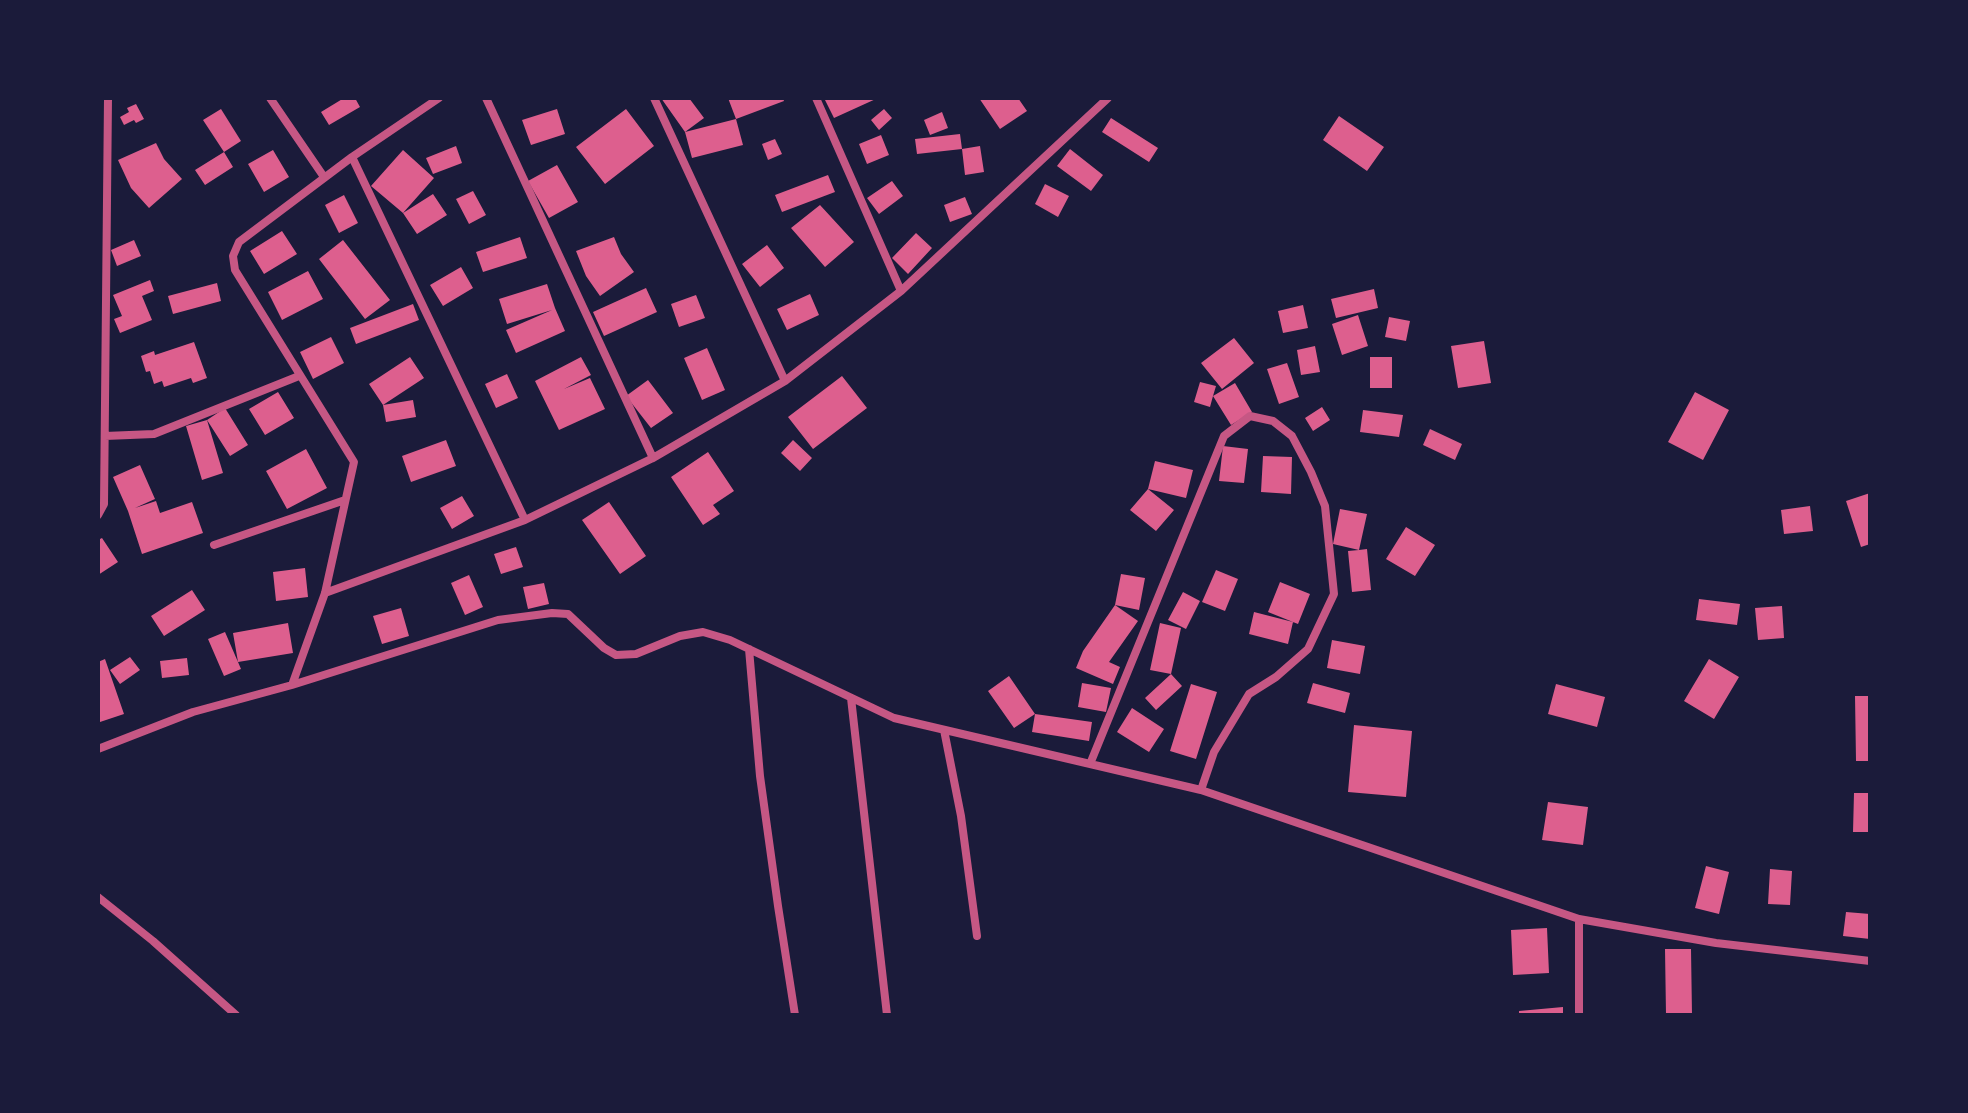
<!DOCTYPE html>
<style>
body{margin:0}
#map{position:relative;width:1968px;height:1113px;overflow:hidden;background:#1b1b3a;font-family:Roboto,sans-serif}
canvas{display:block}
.frame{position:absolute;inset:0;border:100px solid #1b1b3a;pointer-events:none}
</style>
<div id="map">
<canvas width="1968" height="1113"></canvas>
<div class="frame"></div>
</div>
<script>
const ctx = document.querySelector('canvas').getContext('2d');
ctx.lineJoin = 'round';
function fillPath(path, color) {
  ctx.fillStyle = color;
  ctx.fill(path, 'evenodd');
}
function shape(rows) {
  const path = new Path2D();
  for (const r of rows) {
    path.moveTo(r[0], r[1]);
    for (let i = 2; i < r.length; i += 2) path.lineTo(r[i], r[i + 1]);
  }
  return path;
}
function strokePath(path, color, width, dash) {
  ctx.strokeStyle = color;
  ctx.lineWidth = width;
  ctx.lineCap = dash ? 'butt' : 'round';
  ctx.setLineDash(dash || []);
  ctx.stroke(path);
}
const building = shape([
 [344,98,355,98,360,107,329,125,321,112],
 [661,98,689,98,704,118,685,132,736,119,743,145,692,158,685,132],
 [728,98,783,98,784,101,736,119],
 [824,98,878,98,834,118],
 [979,98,1018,98,1027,111,1000,129],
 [136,104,144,119,136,123,134,120,124,125,120,117,129,112,127,108],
 [221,109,241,141,224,152,203,120],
 [557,109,565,134,531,145,522,120],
 [626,109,654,146,605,184,576,147],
 [884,109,892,118,879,130,871,120],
 [942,112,948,128,930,135,924,120],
 [1339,116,1384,147,1367,171,1323,140],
 [1111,118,1158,148,1149,162,1102,132],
 [960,134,962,149,917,154,915,139],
 [881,135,889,155,867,164,859,144],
 [775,139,782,154,768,160,762,144],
 [156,143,164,159,182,179,149,208,131,188,118,160],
 [456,146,462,163,433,174,426,158],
 [980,146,984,172,965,175,962,149],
 [1070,149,1103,175,1091,191,1057,166],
 [273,150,289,177,264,192,248,164],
 [403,150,434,178,403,213,371,186],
 [224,152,233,167,205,185,195,170],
 [557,165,578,202,549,218,528,181],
 [828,175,835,192,782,212,775,195],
 [892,181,903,196,879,214,867,198],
 [1045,184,1069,196,1058,217,1035,204],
 [473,191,486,215,469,224,456,199],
 [433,194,447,215,417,234,403,213],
 [344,195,358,223,339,233,325,205],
 [965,197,972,214,950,222,944,205],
 [820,205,854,242,825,267,791,228],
 [282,231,297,254,264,274,250,251],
 [916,233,932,248,908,274,892,258],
 [520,237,527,258,483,272,476,252],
 [614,237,621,254,634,272,600,296,586,276,576,251],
 [134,240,141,256,117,266,111,250],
 [343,240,390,300,365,319,319,259],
 [767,245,784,268,760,287,742,264],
 [461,267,473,288,443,306,430,285],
 [308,271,323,299,282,320,268,292],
 [150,280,154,291,142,296,152,320,120,333,114,319,122,316,113,295],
 [217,283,221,301,173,314,168,296],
 [547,284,555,308,565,331,516,353,506,330,552,310,507,324,499,299],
 [646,288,657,312,604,336,593,312],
 [1374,289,1378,308,1336,318,1331,299],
 [810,294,819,315,787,330,777,309],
 [696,295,705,318,679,327,671,304],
 [413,304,419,320,356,344,350,328],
 [1303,305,1308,328,1283,333,1278,311],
 [1358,315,1368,346,1342,355,1332,324],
 [1389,317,1410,321,1406,341,1385,337],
 [331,337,344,363,313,379,300,352],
 [1234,338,1254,363,1222,389,1201,363],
 [1484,341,1491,383,1458,388,1451,346],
 [194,342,207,378,193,383,191,378,164,387,162,381,154,384,150,371,146,372,141,356,154,351,155,355],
 [1315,346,1320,372,1301,375,1297,350],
 [707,348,725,390,702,400,684,358],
 [410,357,424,378,383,405,369,384],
 [581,357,591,375,564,389,590,378,605,409,559,430,535,381],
 [1370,357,1392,357,1392,388,1370,388],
 [1287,363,1299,397,1279,404,1267,369],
 [507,374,518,398,496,408,485,384],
 [842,376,867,408,813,449,788,417],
 [648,380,673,413,651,428,626,396],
 [1200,382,1216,386,1213,396,1235,383,1252,412,1231,425,1213,396,1210,407,1194,402],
 [278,392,294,418,265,435,249,409],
 [1695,392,1729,410,1703,460,1668,442],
 [413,400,416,417,386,422,383,405],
 [1322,407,1330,420,1313,431,1305,418],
 [225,408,248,445,230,456,207,420,223,473,202,480,186,426,207,420],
 [1363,410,1403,415,1399,437,1360,432],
 [1430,429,1462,444,1455,460,1423,445],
 [446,440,456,466,411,482,402,456],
 [793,440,812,458,800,471,781,453],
 [1223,446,1248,449,1244,483,1219,481],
 [306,449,327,488,287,509,266,471],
 [708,452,734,491,713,505,720,514,703,525,671,477],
 [1263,456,1292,457,1291,494,1261,492],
 [1155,461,1193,470,1186,498,1148,489],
 [140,465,155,499,135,508,156,501,160,513,192,502,203,533,142,554,128,511,113,477],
 [1148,489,1174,510,1156,531,1130,510],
 [1870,493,1870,544,1861,547,1846,501],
 [462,496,474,516,452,529,440,508],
 [609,502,646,556,620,574,582,520],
 [1810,506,1813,531,1784,534,1781,510],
 [1340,509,1367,514,1359,550,1367,549,1371,590,1352,592,1348,551,1359,550,1333,544],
 [1406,527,1435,545,1415,576,1386,559],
 [102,538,118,562,98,575,98,540],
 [516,547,523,567,501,574,494,554],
 [305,568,308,597,276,601,273,572],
 [1216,570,1238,579,1225,611,1202,602],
 [1121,574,1145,578,1139,610,1115,605,1138,621,1109,662,1120,667,1113,684,1076,668,1083,651,1115,605],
 [469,575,483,607,465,615,451,583],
 [1280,582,1310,594,1298,624,1268,612],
 [544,583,549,604,528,609,523,587],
 [192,590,205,610,164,636,151,616],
 [1183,592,1200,601,1186,629,1168,620],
 [1699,599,1740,604,1737,625,1696,620],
 [1782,606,1784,638,1758,640,1755,608],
 [401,608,409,636,382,644,373,616],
 [1254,612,1293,622,1288,644,1249,634],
 [288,623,293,653,238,662,241,669,224,676,208,639,225,632,238,662,233,633],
 [1160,623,1181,628,1171,674,1182,686,1156,710,1145,698,1171,674,1150,670],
 [1332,640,1365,646,1360,674,1327,668],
 [130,657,140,670,120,684,110,670],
 [187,658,189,675,162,678,160,661],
 [105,659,124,714,100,722,98,716,98,662],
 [1709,659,1739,677,1714,719,1684,701],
 [1009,676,1035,714,1014,728,988,691],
 [1082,683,1111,688,1106,712,1078,707],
 [1313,683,1350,693,1345,713,1307,703],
 [1191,684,1217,692,1196,759,1170,751],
 [1556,684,1605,697,1597,727,1548,714],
 [1855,696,1870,696,1870,761,1856,761],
 [1132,708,1164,729,1149,752,1117,732],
 [1035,714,1092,722,1089,741,1032,732],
 [1354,725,1412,731,1406,797,1348,792],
 [1854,793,1870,793,1870,832,1853,832],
 [1548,802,1588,807,1583,845,1542,840],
 [1706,866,1729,872,1719,914,1695,908],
 [1770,869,1792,871,1790,905,1768,904],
 [1846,912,1870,914,1870,939,1843,936],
 [1547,928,1549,973,1513,975,1511,930],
 [1665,949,1691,949,1692,1015,1666,1015],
 [1563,1007,1563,1015,1519,1015,1519,1011]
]);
const minor = shape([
 [270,98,324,177],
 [486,98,653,458],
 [654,98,785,381],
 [816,98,901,291],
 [352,157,525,520],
 [105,436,154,434,299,376],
 [98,515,104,504,108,98],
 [214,545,345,500],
 [325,593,525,520,653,458,785,381,901,291,1108,98],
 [749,649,760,776,778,906,795,1015],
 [292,685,325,593,354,462,235,270,233,256,239,242,352,157,439,98],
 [851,698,887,1015],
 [944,730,961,816,977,936],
 [98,749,193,712,292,685,498,620,552,613,568,614,604,648,616,655,636,654,680,636,703,632,730,640,894,718,1201,790,1579,919,1716,943,1870,961],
 [1090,764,1224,436,1250,416,1273,421,1292,436,1311,472,1325,506,1334,594,1308,649,1276,677,1249,694,1214,752,1201,790],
 [98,897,153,941,236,1015],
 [1579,1015,1579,919]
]);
fillPath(building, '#dd5f8e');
strokePath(minor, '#c65784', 8);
</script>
